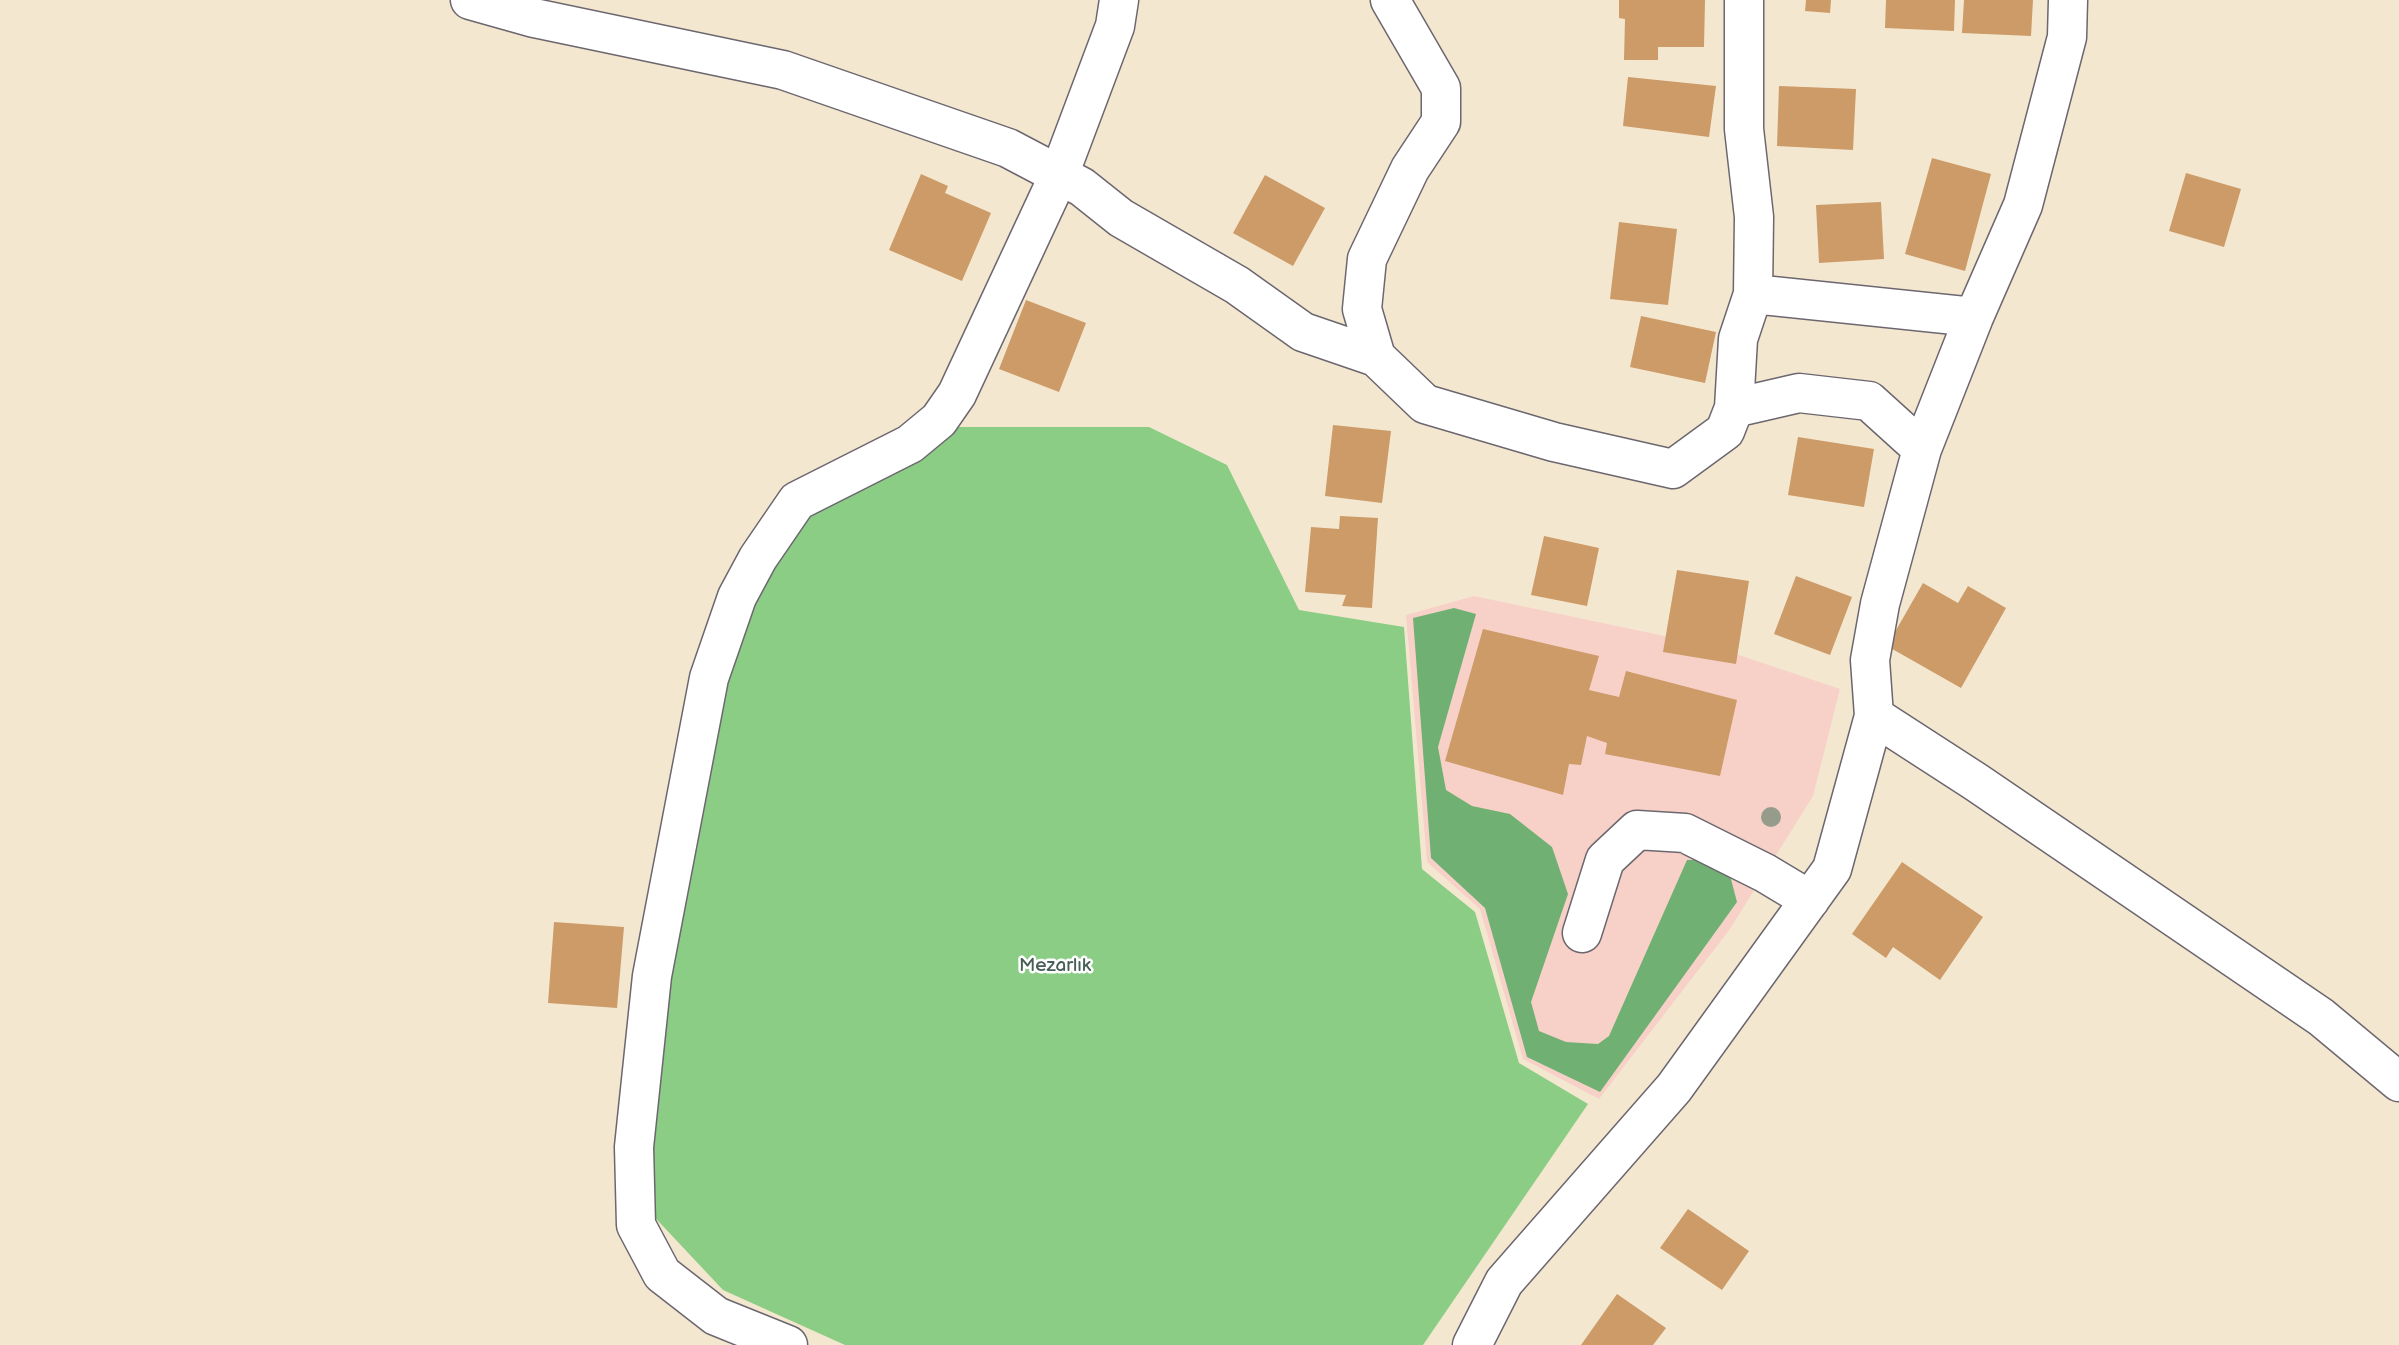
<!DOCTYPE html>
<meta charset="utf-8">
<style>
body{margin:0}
canvas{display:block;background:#f4e7d0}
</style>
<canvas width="2399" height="1345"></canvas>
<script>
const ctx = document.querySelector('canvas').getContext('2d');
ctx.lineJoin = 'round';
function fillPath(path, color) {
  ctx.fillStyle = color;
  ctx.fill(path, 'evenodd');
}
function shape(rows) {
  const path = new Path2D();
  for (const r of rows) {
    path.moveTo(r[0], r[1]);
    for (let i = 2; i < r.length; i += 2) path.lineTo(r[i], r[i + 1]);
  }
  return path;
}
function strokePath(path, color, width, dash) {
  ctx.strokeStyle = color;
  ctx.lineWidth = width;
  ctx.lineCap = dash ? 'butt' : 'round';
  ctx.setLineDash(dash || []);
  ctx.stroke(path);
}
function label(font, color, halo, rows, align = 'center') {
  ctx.font = font + ' "Balsamiq Sans",sans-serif';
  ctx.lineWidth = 5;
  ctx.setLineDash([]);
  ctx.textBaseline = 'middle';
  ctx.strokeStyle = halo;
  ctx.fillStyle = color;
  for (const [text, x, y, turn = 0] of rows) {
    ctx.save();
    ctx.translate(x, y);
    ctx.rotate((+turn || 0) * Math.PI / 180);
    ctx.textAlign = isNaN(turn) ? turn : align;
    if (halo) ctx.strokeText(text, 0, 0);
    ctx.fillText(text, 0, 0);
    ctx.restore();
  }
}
const built = shape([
 [1474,596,1712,646,1840,689,1813,796,1730,929,1599,1099,1523,1059,1480,909,1427,862,1406,615]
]);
const green = shape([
 [958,427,1149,427,1227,465,1299,610,1404,627,1422,869,1475,912,1519,1063,1588,1104,1423,1345,845,1345,723,1290,645,1207,642,1095,738,629,789,514]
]);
const forest = shape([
 [1454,608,1476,614,1438,747,1446,790,1472,806,1510,814,1552,847,1568,894,1531,1002,1539,1031,1566,1042,1598,1044,1609,1036,1687,860,1714,859,1727,864,1737,902,1600,1092,1527,1057,1485,908,1431,858,1413,618]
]);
const building = shape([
 [1619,0,1705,0,1704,47,1658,47,1658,60,1624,60,1625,19,1619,18],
 [1806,0,1831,0,1830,13,1805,11],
 [1886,0,1955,0,1954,31,1885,28],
 [1964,0,2033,0,2031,36,1962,33],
 [1628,77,1716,86,1709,137,1623,126],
 [1779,86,1856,89,1853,150,1777,146],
 [1932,158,1991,174,1965,271,1905,254],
 [2186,173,2241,189,2224,247,2169,231],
 [921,174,948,186,945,193,991,213,962,281,889,250],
 [1265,175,1325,208,1293,266,1233,233],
 [1881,202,1884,259,1819,263,1816,205],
 [1619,222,1677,229,1668,305,1610,299],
 [1026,300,1086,323,1059,392,999,369],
 [1641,316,1716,332,1705,383,1630,367],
 [1333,425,1391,431,1382,503,1325,496],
 [1798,437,1874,449,1864,507,1788,495],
 [1340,516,1378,518,1372,608,1342,606,1346,595,1305,592,1311,527,1339,529],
 [1544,536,1599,548,1587,606,1531,595],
 [1677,570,1749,581,1736,664,1663,652],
 [1796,576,1852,597,1830,655,1774,634],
 [1923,583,1958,603,1968,586,2006,608,1961,688,1887,646],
 [1483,629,1599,656,1589,690,1619,697,1626,671,1737,700,1720,776,1605,754,1607,743,1587,736,1581,765,1569,764,1563,795,1445,761],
 [1902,862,1983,917,1940,980,1893,947,1886,958,1852,934],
 [554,922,624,927,617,1008,548,1003],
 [1688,1209,1749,1251,1722,1290,1660,1248],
 [1617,1294,1666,1328,1653,1345,1581,1345]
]);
const minor = shape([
 [470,0,534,18,783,70,1008,148,1082,187,1121,218,1237,285,1303,332,1376,357],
 [1390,0,1441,88,1441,122,1410,169,1367,259,1362,309,1376,357,1425,404,1554,442,1673,469,1725,431,1734,408,1799,393,1869,401,1922,449],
 [1753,294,1974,317],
 [1734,408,1738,339,1753,294,1754,217,1744,129,1744,0],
 [1874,716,1976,782,2321,1017,2399,1082],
 [1582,933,1605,860,1637,830,1685,833,1765,873,1810,900],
 [788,1345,716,1316,662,1274,636,1225,634,1147,652,976,709,678,737,597,758,558,797,501,910,444,939,420,957,394,1059,175,1115,26,1119,0],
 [1472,1345,1504,1282,1674,1088,1832,869,1874,716,1870,660,1880,604,1922,449,1974,317,2023,205,2067,37,2068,0]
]);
const trees = [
 [1771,817]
];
const parkNames = [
 ["Mezarlık",1055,966]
];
fillPath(built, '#f7d1c8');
fillPath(green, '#8bcd85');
fillPath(forest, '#70b072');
fillPath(building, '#cc9b68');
strokePath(minor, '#6c676f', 41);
strokePath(minor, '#fff', 38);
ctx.fillStyle = '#959c8c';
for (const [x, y] of trees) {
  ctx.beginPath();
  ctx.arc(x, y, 10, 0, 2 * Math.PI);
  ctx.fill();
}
label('19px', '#475e55', '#fff', parkNames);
</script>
